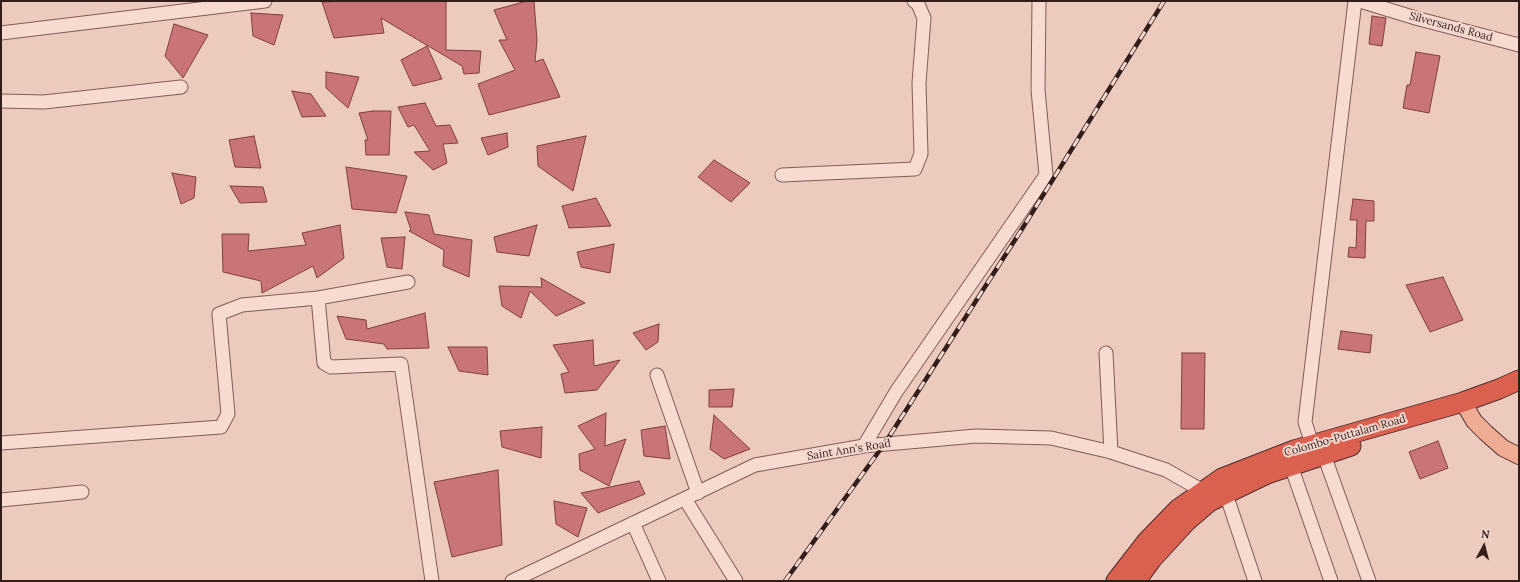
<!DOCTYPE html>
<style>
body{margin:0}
#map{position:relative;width:1520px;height:582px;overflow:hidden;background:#eccabd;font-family:Lora,serif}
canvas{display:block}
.frame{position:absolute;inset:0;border:2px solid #331d1b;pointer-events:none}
.north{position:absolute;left:1464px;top:526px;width:40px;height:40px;-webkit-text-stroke:3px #f3d7cd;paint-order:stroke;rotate:7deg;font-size:11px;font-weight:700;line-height:16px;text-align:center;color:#331d1b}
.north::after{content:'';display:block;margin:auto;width:14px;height:18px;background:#331d1b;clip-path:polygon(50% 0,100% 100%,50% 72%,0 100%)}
</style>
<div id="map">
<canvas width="1520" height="582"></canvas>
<div class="frame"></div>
<div class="north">N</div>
</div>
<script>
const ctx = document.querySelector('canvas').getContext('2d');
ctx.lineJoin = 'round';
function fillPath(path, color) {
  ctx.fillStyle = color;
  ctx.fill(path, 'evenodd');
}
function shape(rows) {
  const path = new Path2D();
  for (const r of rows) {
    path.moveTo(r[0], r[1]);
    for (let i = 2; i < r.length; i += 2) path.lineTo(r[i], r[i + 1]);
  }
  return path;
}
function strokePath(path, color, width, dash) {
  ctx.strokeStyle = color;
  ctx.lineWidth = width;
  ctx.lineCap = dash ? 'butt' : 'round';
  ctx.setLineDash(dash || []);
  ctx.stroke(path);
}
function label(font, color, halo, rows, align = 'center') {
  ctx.font = font + ' Lora,serif';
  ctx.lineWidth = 4;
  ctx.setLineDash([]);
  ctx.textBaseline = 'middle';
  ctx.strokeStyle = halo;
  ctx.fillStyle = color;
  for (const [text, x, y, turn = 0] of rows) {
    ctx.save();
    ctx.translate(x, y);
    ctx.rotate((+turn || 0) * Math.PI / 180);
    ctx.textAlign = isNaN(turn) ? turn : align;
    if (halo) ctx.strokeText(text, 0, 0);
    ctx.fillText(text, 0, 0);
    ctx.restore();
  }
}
const building = shape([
 [347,1,446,1,446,50,481,51,479,73,464,74,462,66,381,18,384,33,334,38,322,2,347,1],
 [527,1,534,1,537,40,535,62,543,59,560,97,489,115,478,84,515,70,499,40,507,40,494,10,527,1],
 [251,13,283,15,274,45,253,36,251,13],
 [1372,16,1386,18,1382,46,1369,44,1372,16],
 [174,24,208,35,183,78,165,56,174,24],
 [427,46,442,79,413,86,401,60,427,46],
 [1416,52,1440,56,1429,113,1403,108,1407,85,1410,85,1416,52],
 [326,72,359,77,348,108,326,88,326,72],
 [292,91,311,94,326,116,302,117,292,91],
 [425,103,436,126,450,125,458,143,443,144,447,163,433,170,414,152,430,151,414,125,408,127,398,107,425,103],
 [373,111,391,111,389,155,366,155,365,140,368,140,359,113,373,111],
 [507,133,508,147,488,155,481,138,507,133],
 [254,136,261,168,235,167,229,140,254,136],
 [586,136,573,191,538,166,537,146,586,136],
 [714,160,750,183,731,202,698,177,714,160],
 [346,167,407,176,396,213,352,209,346,167],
 [172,173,196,177,194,198,181,204,172,173],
 [230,186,263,187,267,202,240,203,230,186],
 [596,198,611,226,569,228,562,206,596,198],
 [1353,199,1374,201,1374,221,1366,221,1365,258,1348,257,1349,247,1356,248,1357,220,1350,220,1353,199],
 [405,212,429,215,434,234,472,240,469,277,443,266,444,250,409,231,411,230,405,212],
 [340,225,344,258,317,278,313,266,262,293,261,281,223,272,222,234,249,234,248,251,306,245,302,233,340,225],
 [537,225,529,256,497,252,494,237,537,225],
 [405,237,402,269,387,267,381,238,405,237],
 [614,244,610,273,581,267,577,252,614,244],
 [1443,277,1463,320,1430,332,1406,285,1443,277],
 [541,278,585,303,556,316,530,291,521,318,502,306,499,286,542,287,541,278],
 [425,313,429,348,387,349,384,344,346,339,337,316,366,320,367,329,425,313],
 [659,324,658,342,646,350,633,333,659,324],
 [1341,331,1372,335,1370,353,1338,349,1341,331],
 [593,340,594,366,620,360,597,390,565,393,561,374,569,372,553,345,593,340],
 [448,347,487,347,488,375,459,371,448,347],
 [1182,353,1205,353,1204,429,1181,429,1182,353],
 [734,389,732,407,709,407,709,390,734,389],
 [606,413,605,446,626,439,609,486,580,470,579,454,595,449,578,426,606,413],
 [714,415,750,449,724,459,710,449,714,415],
 [665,426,670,459,644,456,641,430,665,426],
 [542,427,541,458,502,447,500,431,542,427],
 [1438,441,1448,468,1420,479,1409,452,1438,441],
 [498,470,502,545,452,557,434,482,498,470],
 [639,481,645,494,598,513,581,493,639,481],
 [554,501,587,508,578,537,556,524,554,501]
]);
const minor = shape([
 [1360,1,1419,19,1519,45],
 [1,33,265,1],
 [1,101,44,102,181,87],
 [782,175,915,169,921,154,919,83,924,18,918,4,914,1],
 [318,298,324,363,331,367,401,364,432,581],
 [1106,353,1111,452],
 [657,375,698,493],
 [1,443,221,427,228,414,219,314,242,305,318,298,408,282],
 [1312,444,1305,422,1355,1],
 [864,446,896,392,1046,175,1038,90,1039,1],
 [1324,455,1369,581],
 [1291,466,1331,581],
 [1226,494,1255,581],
 [685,499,736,581],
 [1,500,82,492],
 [633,523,659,581],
 [512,581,755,465,864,446,976,436,1051,438,1111,452,1166,470,1203,491]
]);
const major = shape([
 [1463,402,1474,421,1486,433,1503,448,1519,456]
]);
const highway = shape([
 [1116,581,1147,541,1178,509,1222,478,1294,450,1463,402,1499,389,1519,380],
 [1136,581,1152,559,1187,521,1209,502,1267,474,1351,446]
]);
const rail = shape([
 [785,581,885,443,1022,229,1164,1]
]);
const streetNames = [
 ["Silversands Road",1451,27,15],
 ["Colombo-Puttalam Road",1345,436,-16],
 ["Saint Ann's Road",849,450,-9]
];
fillPath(building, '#c97476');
strokePath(building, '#813e41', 1);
strokePath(minor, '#835b57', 15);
strokePath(major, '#502d2c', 18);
strokePath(highway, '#502d2c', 21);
strokePath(minor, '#f7dad0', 13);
strokePath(major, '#efac95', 16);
strokePath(highway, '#da604f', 19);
strokePath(rail, '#331d1b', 4.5);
strokePath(rail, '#f3d7cd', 3, [9]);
label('11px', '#331d1b', '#f3d7cd', streetNames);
</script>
